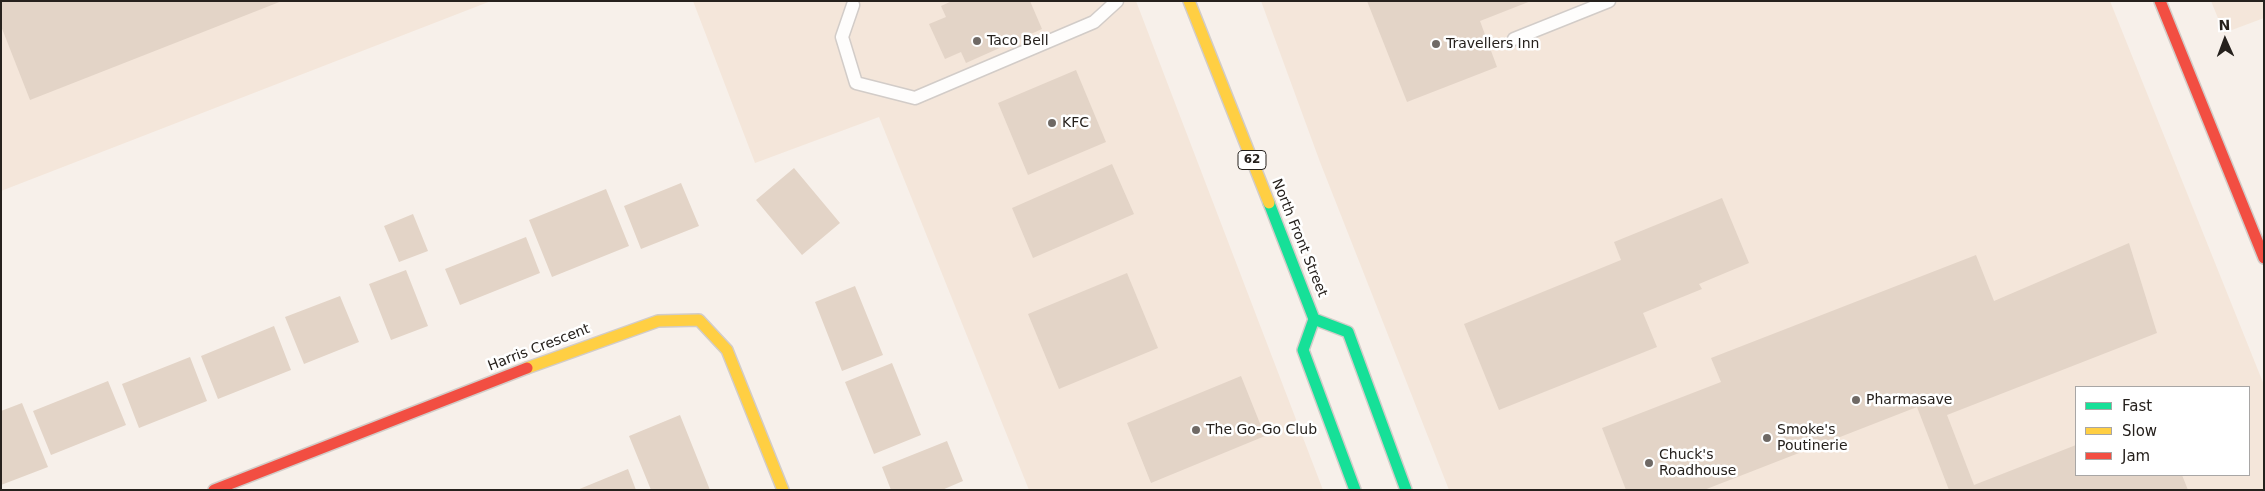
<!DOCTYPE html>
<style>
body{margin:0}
#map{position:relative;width:2265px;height:491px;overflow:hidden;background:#f7f0ea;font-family:"DejaVu Sans",sans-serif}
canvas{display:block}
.frame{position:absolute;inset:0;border:2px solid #26211d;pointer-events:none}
.legend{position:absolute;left:2075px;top:386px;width:175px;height:90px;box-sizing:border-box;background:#fff;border:1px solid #a8a6a5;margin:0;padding:6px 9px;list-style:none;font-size:15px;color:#26211d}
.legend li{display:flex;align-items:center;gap:10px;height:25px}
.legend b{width:25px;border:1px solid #a8a6a5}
.north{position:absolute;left:2200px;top:15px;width:50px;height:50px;-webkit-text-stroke:4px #fff;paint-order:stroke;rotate:358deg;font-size:14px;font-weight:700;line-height:20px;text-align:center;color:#26211d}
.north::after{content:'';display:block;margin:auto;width:18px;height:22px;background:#26211d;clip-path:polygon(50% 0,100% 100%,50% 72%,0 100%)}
</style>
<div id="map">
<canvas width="2265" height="491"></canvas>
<div class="frame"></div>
<ul class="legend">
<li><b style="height:6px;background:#16e098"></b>Fast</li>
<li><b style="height:6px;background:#ffcf43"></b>Slow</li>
<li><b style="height:6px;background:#f24e42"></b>Jam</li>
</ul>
<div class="north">N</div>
</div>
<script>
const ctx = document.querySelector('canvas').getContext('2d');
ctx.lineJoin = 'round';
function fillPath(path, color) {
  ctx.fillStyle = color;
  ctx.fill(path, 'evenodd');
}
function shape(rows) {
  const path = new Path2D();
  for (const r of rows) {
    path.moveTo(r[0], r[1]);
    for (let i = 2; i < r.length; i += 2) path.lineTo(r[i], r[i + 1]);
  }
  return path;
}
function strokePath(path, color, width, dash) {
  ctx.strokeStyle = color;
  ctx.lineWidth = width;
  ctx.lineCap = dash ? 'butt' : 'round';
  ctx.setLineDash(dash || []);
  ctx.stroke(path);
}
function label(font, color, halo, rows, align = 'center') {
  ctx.font = font + ' "DejaVu Sans",sans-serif';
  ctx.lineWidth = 5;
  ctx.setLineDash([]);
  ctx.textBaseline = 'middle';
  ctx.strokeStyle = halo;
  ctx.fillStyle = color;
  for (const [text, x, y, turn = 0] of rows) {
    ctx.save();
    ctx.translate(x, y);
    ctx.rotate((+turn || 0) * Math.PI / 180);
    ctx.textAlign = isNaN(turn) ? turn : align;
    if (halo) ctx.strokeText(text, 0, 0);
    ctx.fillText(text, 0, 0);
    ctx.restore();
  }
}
const built = shape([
 [1,1,491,1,1,191],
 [693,1,1136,1,1323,490,1029,490,879,117,755,163],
 [1261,1,2110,1,2264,385,2264,490,1449,490,1320,162],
 [2076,387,2249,387,2249,475,2076,475],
 [2211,1,2264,1,2264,18,2224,33]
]);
const building = shape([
 [1,1,282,1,30,100,1,26],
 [952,1,1030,1,1042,29,966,63,961,52,945,59,929,24,946,17,941,6],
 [1367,1,1531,1,1480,21,1497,67,1407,102],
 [1076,70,1106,142,1028,175,998,103],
 [1112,164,1134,214,1033,258,1012,208],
 [794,168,840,223,802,255,756,200],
 [681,183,699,226,641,249,624,206],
 [606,189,629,246,552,277,529,220],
 [1722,198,1749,263,1699,284,1702,289,1643,313,1657,347,1499,410,1464,324,1621,260,1614,242],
 [413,214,428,251,399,262,384,226],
 [526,237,540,273,460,305,445,269],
 [2129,243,2157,333,1947,415,1974,485,2076,445,2076,475,2182,475,2188,490,1949,490,1917,407,1704,490,1626,490,1602,428,1721,382,1711,358,1976,255,1994,301],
 [406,270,428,326,391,340,369,284],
 [1127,273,1158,348,1059,389,1028,314],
 [855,286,883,355,842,371,815,302],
 [340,296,359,342,304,364,285,317],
 [274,326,291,370,218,399,201,356],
 [190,357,207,401,139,428,122,384],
 [892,363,921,435,874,454,845,382],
 [1241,376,1265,436,1151,483,1127,423],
 [108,381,126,425,51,455,33,411],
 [22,403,48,467,1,485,1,411],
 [680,415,710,490,651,490,629,436],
 [947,441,963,481,942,490,891,490,882,467],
 [628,469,636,490,577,490]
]);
const lane = shape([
 [853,5,842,37,856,83,915,98,1094,22,1117,1],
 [1514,39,1609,1]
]);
const fast = shape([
 [1269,203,1314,319,1303,350,1355,490],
 [1314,319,1348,332,1406,490]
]);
const slow = shape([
 [1189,1,1269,203],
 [527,368,658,321,699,320,727,350,783,490]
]);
const jam = shape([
 [2160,1,2264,258],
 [214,490,527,368]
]);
const markers = [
 [977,41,5,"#6f6965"],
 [1436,44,5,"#6f6965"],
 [1052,123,5,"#6f6965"],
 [1856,400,5,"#6f6965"],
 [1196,430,5,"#6f6965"],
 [1767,438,5,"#6f6965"],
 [1649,463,5,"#6f6965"]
];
const shields = [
 [1252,160,28]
];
const shieldNames = [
 ["62",1252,160]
];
const poiNames = [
 ["Taco Bell",987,41],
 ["Travellers Inn",1446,44],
 ["KFC",1062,123],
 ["Pharmasave",1866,400],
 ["The Go-Go Club",1206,430],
 ["Smoke's",1777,430],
 ["Poutinerie",1777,446],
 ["Chuck's",1659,455],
 ["Roadhouse",1659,471]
];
const streetNames = [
 ["North Front Street",1299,238,68],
 ["Harris Crescent",539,348,-21]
];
fillPath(built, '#f4e6da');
fillPath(building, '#e3d4c7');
strokePath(lane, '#d2ccc8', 15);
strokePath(fast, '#d2ccc8', 14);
strokePath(slow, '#d2ccc8', 14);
strokePath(jam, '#d2ccc8', 14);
strokePath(lane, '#fefdfc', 12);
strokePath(fast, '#16e098', 11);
strokePath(slow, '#ffcf43', 11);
strokePath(jam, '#f24e42', 11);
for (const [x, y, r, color] of markers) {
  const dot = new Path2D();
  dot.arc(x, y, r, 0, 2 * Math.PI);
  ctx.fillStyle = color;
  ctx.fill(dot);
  strokePath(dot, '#fff', 2);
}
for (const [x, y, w] of shields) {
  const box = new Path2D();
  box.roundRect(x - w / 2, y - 9.5, w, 19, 4);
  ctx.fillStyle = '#fff';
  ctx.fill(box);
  strokePath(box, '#26211d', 1);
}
label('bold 12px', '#26211d', null, shieldNames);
label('14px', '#26211d', '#fff', poiNames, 'left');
label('14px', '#26211d', '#fff', streetNames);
</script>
